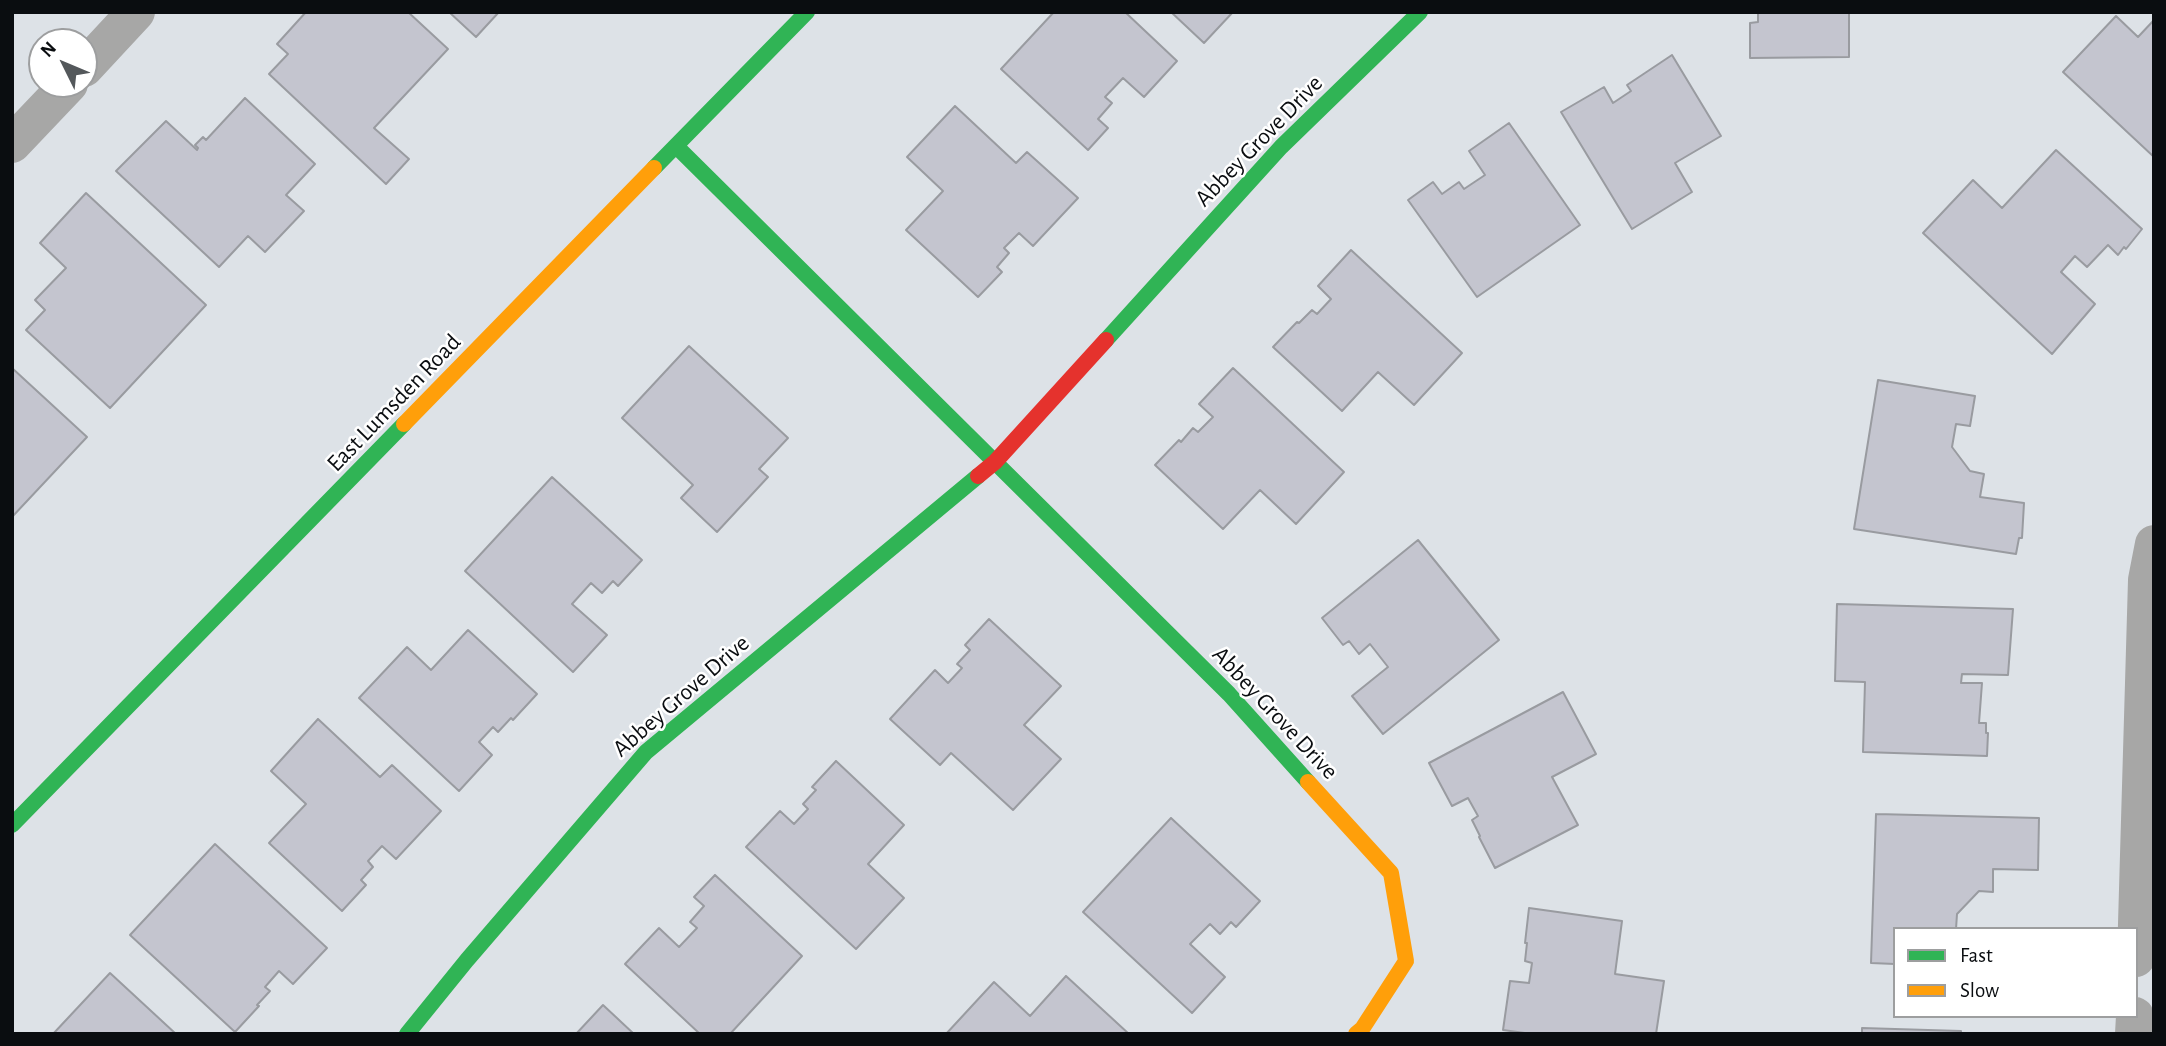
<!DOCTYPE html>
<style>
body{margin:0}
#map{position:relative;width:2166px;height:1046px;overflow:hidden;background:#dde2e7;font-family:"Alegreya Sans",sans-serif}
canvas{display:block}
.frame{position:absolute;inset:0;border:14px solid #0a0d10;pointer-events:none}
.legend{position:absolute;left:1893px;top:927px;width:245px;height:91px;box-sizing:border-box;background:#fff;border:2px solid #9d9e9f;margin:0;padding:9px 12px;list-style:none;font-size:21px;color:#0a0d10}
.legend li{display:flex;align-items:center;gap:14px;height:35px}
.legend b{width:35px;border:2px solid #9d9e9f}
.north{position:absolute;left:28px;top:28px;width:70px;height:70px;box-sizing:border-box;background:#fff;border:2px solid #9d9e9f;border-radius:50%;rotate:313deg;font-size:19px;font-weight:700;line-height:28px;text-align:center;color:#0a0d10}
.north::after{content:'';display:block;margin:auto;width:24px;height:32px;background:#54585b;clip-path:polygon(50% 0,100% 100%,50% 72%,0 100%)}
</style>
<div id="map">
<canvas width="2166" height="1046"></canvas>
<div class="frame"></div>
<ul class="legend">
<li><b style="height:9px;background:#30b455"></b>Fast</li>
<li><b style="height:9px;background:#ff9f0a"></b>Slow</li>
</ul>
<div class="north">N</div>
</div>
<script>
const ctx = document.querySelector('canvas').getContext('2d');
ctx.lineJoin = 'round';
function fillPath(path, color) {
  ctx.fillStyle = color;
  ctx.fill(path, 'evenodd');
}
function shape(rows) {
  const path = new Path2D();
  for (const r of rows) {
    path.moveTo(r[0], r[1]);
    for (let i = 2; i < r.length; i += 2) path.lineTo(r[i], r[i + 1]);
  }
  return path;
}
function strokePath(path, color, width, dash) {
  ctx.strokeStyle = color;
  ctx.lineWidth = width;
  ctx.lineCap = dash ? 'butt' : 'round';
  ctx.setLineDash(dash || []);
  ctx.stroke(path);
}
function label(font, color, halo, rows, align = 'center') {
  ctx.font = font + ' "Alegreya Sans",sans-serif';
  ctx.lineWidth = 5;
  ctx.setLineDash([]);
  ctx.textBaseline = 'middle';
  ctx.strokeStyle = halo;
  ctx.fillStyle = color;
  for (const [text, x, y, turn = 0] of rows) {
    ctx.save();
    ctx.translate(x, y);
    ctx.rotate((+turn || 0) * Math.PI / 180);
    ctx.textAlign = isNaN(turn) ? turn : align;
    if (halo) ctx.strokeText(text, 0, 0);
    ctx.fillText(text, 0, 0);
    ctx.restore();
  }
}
const building = shape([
 [306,12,408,12,448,49,374,128,409,159,386,184,269,74,288,54,277,44,306,12],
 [449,12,499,12,476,37,449,12],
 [1054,12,1125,12,1177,61,1144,97,1123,78,1105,97,1112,103,1098,119,1108,128,1088,150,1001,69,1054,12],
 [1171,12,1233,12,1204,43,1171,12],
 [1758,12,1849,12,1849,57,1750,58,1750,23,1758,22,1758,12],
 [2116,16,2138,37,2154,20,2154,157,2063,72,2116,16],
 [1672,55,1721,136,1675,163,1692,192,1632,229,1561,112,1604,87,1613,103,1631,91,1627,85,1672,55],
 [245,98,315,164,286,195,304,211,265,252,248,236,219,267,116,171,166,121,197,150,198,148,195,145,203,137,206,140,245,98],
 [955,106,1016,163,1027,152,1078,198,1033,246,1019,233,1004,248,1009,253,997,267,1002,272,978,297,906,230,943,191,907,157,955,106],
 [1509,123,1580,225,1477,297,1408,200,1433,182,1442,194,1459,182,1464,189,1485,175,1469,151,1509,123],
 [2056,150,2142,229,2126,249,2124,247,2118,255,2108,245,2087,267,2075,256,2061,272,2095,304,2052,354,1923,233,1973,180,2002,208,2056,150],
 [86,193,206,305,110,408,26,330,45,310,35,300,66,268,40,243,86,193],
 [1351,250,1462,353,1414,405,1378,372,1342,411,1273,347,1297,322,1299,323,1312,310,1317,314,1331,299,1318,286,1351,250],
 [689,346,788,438,759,469,768,477,717,532,681,498,693,485,622,418,689,346],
 [12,368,87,437,12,517,12,368],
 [1233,368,1344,472,1296,524,1260,490,1223,529,1155,465,1179,440,1181,442,1193,428,1198,432,1213,417,1199,404,1233,368],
 [1878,380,1975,396,1970,426,1956,424,1952,447,1970,471,1984,474,1980,497,2024,503,2022,538,2019,538,2016,554,1854,529,1878,380],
 [552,477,642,560,618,586,613,581,602,593,591,583,572,604,607,635,573,672,465,571,552,477],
 [1418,540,1499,640,1383,734,1352,696,1388,667,1370,644,1359,654,1349,641,1343,645,1322,618,1418,540],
 [1837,604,2013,609,2008,675,1962,674,1961,683,1982,683,1979,723,1986,723,1986,733,1988,733,1987,756,1863,752,1865,682,1835,681,1837,604],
 [989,619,1061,686,1024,725,1061,759,1013,810,951,753,940,765,890,719,935,670,948,683,962,668,957,664,970,650,965,645,989,619],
 [468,630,537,694,513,720,511,718,498,732,493,727,479,742,492,755,459,791,359,698,407,647,431,670,468,630],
 [1563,692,1596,754,1552,777,1578,825,1495,868,1479,837,1480,836,1472,820,1478,816,1468,798,1452,806,1429,763,1563,692],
 [318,719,380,777,392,765,441,811,396,859,382,846,368,861,373,867,361,880,366,885,342,911,269,843,306,804,271,771,318,719],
 [836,761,904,825,868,864,904,898,856,949,746,847,780,811,794,824,808,809,803,804,816,790,812,787,836,761],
 [1876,814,2039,818,2038,870,1993,869,1993,892,1979,891,1957,914,1956,929,1895,929,1895,964,1871,963,1876,814],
 [1171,818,1260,901,1236,927,1231,922,1220,934,1210,924,1190,944,1225,977,1192,1013,1083,912,1171,818],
 [215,844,327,948,293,984,279,971,265,987,270,991,257,1005,259,1006,235,1032,130,935,215,844],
 [715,875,802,956,730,1034,700,1034,625,964,659,928,679,947,697,928,690,922,704,906,694,897,715,875],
 [1529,908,1622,921,1615,974,1664,981,1656,1034,1532,1034,1503,1030,1510,981,1529,983,1532,963,1525,961,1527,943,1525,943,1529,908],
 [110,973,176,1034,53,1034,110,973],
 [1066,976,1129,1034,946,1034,994,982,1030,1016,1066,976],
 [603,1005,634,1034,576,1034,603,1005],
 [1862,1028,1961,1031,1961,1034,1862,1034,1862,1028]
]);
const street = shape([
 [84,68,136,12],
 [12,144,69,84],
 [2136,958,2147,580,2154,544],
 [2134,1034,2135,1016]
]);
const fast = shape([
 [677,147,1229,694,1308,782],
 [654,168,807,12],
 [1106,340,1281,147,1420,12],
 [12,825,404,424],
 [407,1034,467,960,646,752,978,476]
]);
const slow = shape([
 [404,424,654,168],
 [1308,782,1391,873,1406,961,1362,1029,1356,1034]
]);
const jam = shape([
 [978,476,995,462,1106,340]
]);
const streetNames = [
 ["Abbey Grove Drive",1259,141,-46],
 ["East Lumsden Road",394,403,-46],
 ["Abbey Grove Drive",681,696,-41],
 ["Abbey Grove Drive",1275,713,47]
];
fillPath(building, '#c4c5cf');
strokePath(building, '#999ba0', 2);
strokePath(street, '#a7a7a6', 38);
strokePath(fast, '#30b455', 16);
strokePath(slow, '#ff9f0a', 16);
strokePath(jam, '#e5322d', 16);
label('24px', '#0a0d10', '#fff', streetNames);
</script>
